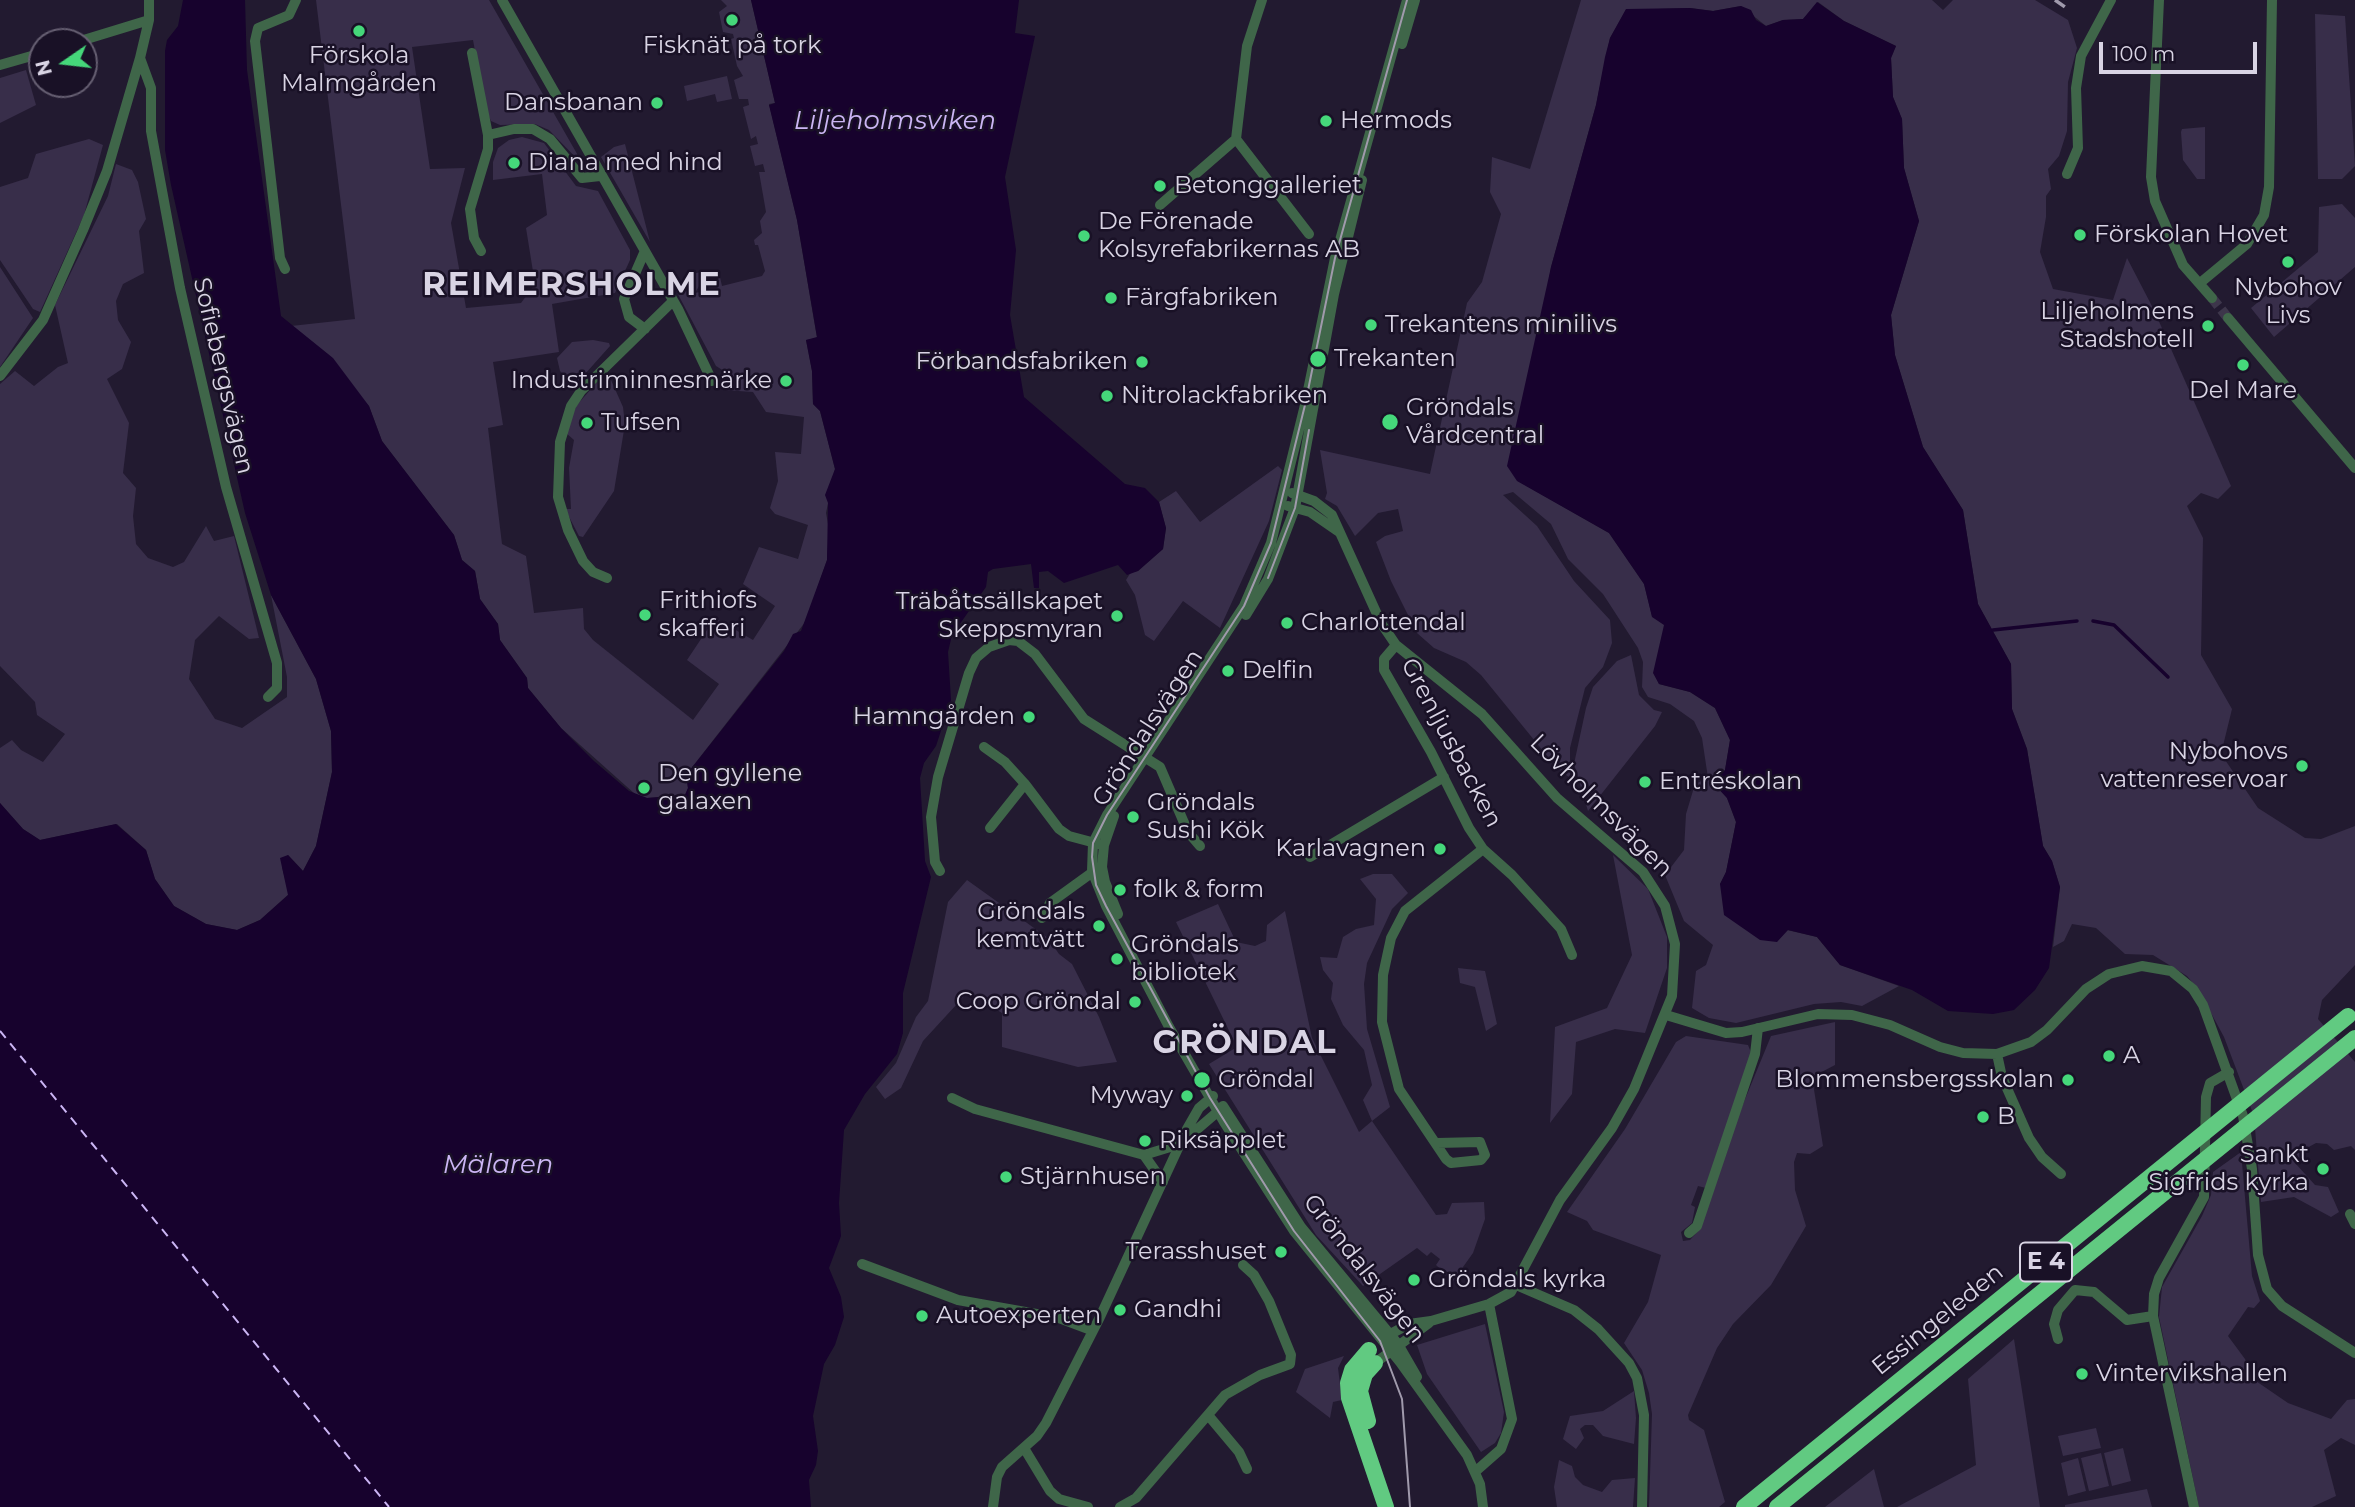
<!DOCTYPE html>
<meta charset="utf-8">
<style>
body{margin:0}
#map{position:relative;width:2355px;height:1507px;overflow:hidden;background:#221a30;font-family:Montserrat,sans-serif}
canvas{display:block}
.north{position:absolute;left:28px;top:28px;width:70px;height:70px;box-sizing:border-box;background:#191126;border:2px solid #665f72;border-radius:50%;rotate:256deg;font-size:19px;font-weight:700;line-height:28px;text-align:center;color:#d9d4e4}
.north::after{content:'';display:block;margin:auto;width:24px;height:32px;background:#45d77a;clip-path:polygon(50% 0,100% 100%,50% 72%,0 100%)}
.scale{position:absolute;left:2099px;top:42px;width:158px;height:32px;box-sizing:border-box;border:4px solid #d9d4e4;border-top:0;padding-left:9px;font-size:21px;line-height:24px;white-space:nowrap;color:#d9d4e4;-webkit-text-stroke:5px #191126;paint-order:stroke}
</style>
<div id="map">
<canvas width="2355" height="1507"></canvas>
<div class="north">N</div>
<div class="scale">100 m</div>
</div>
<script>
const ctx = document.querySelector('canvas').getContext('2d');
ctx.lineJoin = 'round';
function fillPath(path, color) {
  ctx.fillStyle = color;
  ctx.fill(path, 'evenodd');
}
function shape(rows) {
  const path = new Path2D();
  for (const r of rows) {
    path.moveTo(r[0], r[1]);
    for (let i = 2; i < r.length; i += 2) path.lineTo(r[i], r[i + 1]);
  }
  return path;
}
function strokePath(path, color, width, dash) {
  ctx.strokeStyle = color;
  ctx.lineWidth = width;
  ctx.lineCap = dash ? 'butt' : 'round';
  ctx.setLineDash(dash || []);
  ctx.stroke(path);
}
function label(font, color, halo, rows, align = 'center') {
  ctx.font = font + ' Montserrat,sans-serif';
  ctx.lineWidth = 5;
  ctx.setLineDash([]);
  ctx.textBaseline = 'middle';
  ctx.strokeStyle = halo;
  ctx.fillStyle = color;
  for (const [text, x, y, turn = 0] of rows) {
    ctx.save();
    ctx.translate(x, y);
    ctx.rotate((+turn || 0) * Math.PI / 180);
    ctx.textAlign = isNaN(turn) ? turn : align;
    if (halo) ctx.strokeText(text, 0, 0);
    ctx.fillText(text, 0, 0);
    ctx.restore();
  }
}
const green = shape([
 [316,0,489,0,584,166,549,130,535,124,500,125,491,121,486,110,473,40,412,47,430,169,465,168,451,223,466,308,521,303,535,284,526,228,547,215,542,174,493,180,493,162,498,148,509,140,522,137,544,143,576,186,598,191,630,250,630,260,615,293,552,304,559,352,493,362,503,425,488,428,502,544,526,556,534,613,583,608,584,629,593,640,693,720,719,684,687,660,715,618,753,640,775,606,743,584,759,547,798,559,808,525,775,514,770,508,778,481,775,452,801,454,804,417,766,412,753,392,723,390,724,371,716,366,672,283,693,278,693,274,704,271,705,276,695,293,700,292,709,275,719,273,722,286,762,276,765,271,758,245,755,245,754,240,762,233,760,221,766,212,759,172,765,172,763,164,755,166,750,146,758,144,756,136,751,139,743,107,749,105,748,99,739,99,734,80,743,76,737,66,731,39,734,38,733,34,723,32,719,12,727,6,721,0,751,0,775,103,769,104,797,220,817,338,806,340,812,371,813,404,820,411,835,469,826,513,829,529,827,560,806,621,686,775,688,788,685,795,647,798,635,794,561,728,528,688,527,678,500,640,498,624,480,599,475,571,462,560,454,535,382,441,369,406,291,326,355,319],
 [1581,0,1932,0,1943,10,1953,0,2035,0,2068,20,2077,48,2068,82,2067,131,2059,156,2048,169,2051,189,2046,196,2046,217,2040,252,2053,289,2113,300,2127,258,2154,310,2231,486,2218,499,2201,493,2187,506,2203,538,2201,655,2232,709,2221,754,2258,808,2305,838,2321,839,2355,826,2355,965,2322,1000,2318,1019,2355,1062,2355,1150,2351,1146,2334,1150,2327,1144,2316,1143,2305,1149,2296,1164,2315,1185,2328,1187,2339,1212,2331,1217,2294,1197,2261,1202,2254,1116,2224,1037,2198,989,2187,976,2153,955,2125,954,2096,928,2072,924,2064,941,2053,947,2060,887,2052,861,2043,846,2027,749,2012,709,2011,664,1978,604,1963,510,1923,447,1895,355,1891,315,1919,221,1904,168,1902,119,1893,97,1891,58,1896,46,1844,21,1818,2,1803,19,1783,20,1766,26,1741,6,1713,11,1690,8,1626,10,1610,38,1596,105,1551,267,1518,481,1609,533,1644,584,1652,616,1665,625,1654,673,1659,684,1690,692,1715,708,1730,740,1725,770,1714,783,1727,798,1736,822,1726,872,1720,884,1787,930,1817,937,1840,965,1899,986,1862,1006,1841,1002,1814,1004,1736,1023,1709,1018,1692,1008,1696,971,1706,965,1713,945,1684,921,1665,875,1684,850,1686,814,1695,784,1708,778,1702,738,1694,721,1670,704,1648,697,1642,687,1643,662,1638,648,1603,594,1568,559,1551,524,1513,492,1503,495,1537,526,1574,581,1610,620,1612,643,1603,667,1585,688,1570,748,1570,778,1557,768,1481,675,1466,662,1434,648,1417,633,1391,581,1376,542,1385,536,1403,531,1398,509,1378,513,1355,536,1337,506,1325,499,1327,493,1320,450,1430,474,1467,303,1482,282,1501,214,1490,192,1492,157,1530,169],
 [2315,14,2345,16,2355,166,2342,179,2318,179],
 [26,70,36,105,0,123,0,78],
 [727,76,732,99,717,102,715,94,687,101,684,86],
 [2205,127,2205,179,2197,179,2183,160,2181,132,2182,129],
 [89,139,103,145,84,215,40,312,33,309,0,260,0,187,28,178,36,154],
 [625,144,650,242,601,157,614,147],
 [116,164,132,170,138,182,146,219,139,231,144,273,123,284,116,301,118,320,131,342,122,369,107,379,129,423,123,473,136,488,133,516,136,544,148,558,173,567,184,562,206,526,214,541,234,536,259,638,249,639,219,616,195,640,189,679,215,719,242,728,287,697,287,677,271,595,316,679,331,731,332,772,316,846,303,871,288,855,282,867,289,894,260,920,237,930,206,924,174,906,155,879,146,850,117,824,40,840,23,829,0,803,0,748,12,740,21,750,43,762,65,734,37,715,35,702,0,666,0,384,15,371,34,386,58,367,68,363,55,305,108,196],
 [2342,204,2355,218,2355,267,2274,337,2251,308,2318,252,2319,207],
 [0,267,33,318,0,367],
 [593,340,609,343,610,346,577,383,570,382,560,371,557,358,572,342],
 [607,371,623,407,625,424,614,491,583,537,579,536,565,509,571,509,569,468,574,440,566,433,576,406],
 [1278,466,1282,470,1269,521,1220,628,1183,601,1154,641,1145,635,1135,595,1126,580,1131,572,1138,571,1163,549,1166,528,1159,502,1176,491,1200,522],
 [1631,655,1639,695,1654,710,1662,712,1655,726,1588,811,1574,764,1586,708,1593,687,1617,661],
 [1613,855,1648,889,1667,937,1667,968,1645,1033,1615,1029,1576,1042,1572,1094,1550,1123,1555,1027,1607,1008,1632,955],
 [1373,874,1392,874,1408,893,1392,909,1367,963,1364,984,1367,1029,1390,1107,1372,1121,1436,1215,1447,1214,1452,1203,1484,1202,1485,1219,1473,1253,1453,1281,1436,1265,1440,1259,1431,1252,1427,1256,1417,1248,1363,1286,1316,1235,1209,1064,1237,1047,1176,922,1218,904,1236,942,1255,946,1266,941,1267,925,1285,911,1312,1038,1359,1132,1372,1121,1363,1100,1372,1085,1364,1050,1343,1025,1331,999,1333,983,1323,970,1320,957,1337,958,1343,937,1356,929,1374,925,1376,899,1360,879],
 [967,880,1048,938,1059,954,1072,964,1099,1017,1117,1062,1078,1067,1002,1047,1002,1013,968,992,923,1041,901,1088,885,1099,876,1087,896,1063,916,1017,928,1001,948,902],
 [1458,968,1485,971,1497,1024,1486,1031,1475,987,1460,983],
 [1835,1022,1835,1065,1812,1077,1823,1146,1810,1154,1797,1153,1794,1162,1795,1190,1806,1226,1771,1285,1733,1324,1717,1348,1688,1415,1689,1420,1704,1430,1725,1502,1719,1507,1649,1507,1652,1414,1649,1393,1642,1370,1624,1343,1648,1302,1661,1255,1593,1230,1587,1221,1567,1212,1625,1129,1676,1042,1686,1036,1748,1045,1752,1055,1706,1188,1698,1186,1691,1205,1695,1207,1692,1223,1681,1232,1683,1241,1690,1240,1700,1229,1732,1131,1771,1036],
 [2241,1152,2252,1276,2260,1301,2254,1308,2248,1307,2228,1336,2245,1359,2253,1379,2288,1403,2331,1419,2347,1400,2355,1399,2355,1445,2341,1438,2324,1450,2336,1496,2312,1507,2199,1507,2159,1317,2162,1287,2202,1216,2211,1195,2213,1172],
 [1485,1324,1504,1412,1501,1433,1495,1443,1481,1452,1427,1374,1417,1345],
 [2014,1339,2040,1507,1897,1507,1976,1465,1968,1379],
 [1344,1356,1338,1368,1342,1400,1333,1402,1330,1418,1296,1392,1305,1369],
 [1634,1391,1636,1418,1634,1444,1603,1436,1593,1425,1585,1425,1580,1429,1584,1438,1576,1449,1563,1439,1570,1416,1603,1411],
 [2096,1428,2101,1448,2063,1456,2058,1436],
 [2123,1448,2131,1481,2112,1486,2104,1453],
 [2101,1453,2109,1486,2089,1491,2081,1458],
 [2078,1458,2086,1491,2068,1496,2061,1463],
 [1559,1460,1572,1466,1575,1477,1583,1485,1602,1492,1612,1480,1635,1478,1633,1507,1557,1507,1554,1487],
 [1874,1469,1884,1507,1825,1507],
 [2147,1489,2152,1507,2065,1507,2065,1505]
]);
const water = shape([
 [183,0,245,0,247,70,281,316,333,358,369,406,382,441,454,535,462,560,475,571,480,599,498,624,500,640,527,678,528,688,561,728,594,761,629,791,647,798,685,795,688,788,686,775,784,651,793,634,801,631,827,560,828,503,825,495,835,469,820,411,813,404,812,371,806,340,817,337,797,220,769,105,775,103,751,0,1019,0,1015,33,1035,36,1005,177,1016,250,1010,315,1024,397,1125,484,1145,488,1159,502,1166,528,1163,549,1138,571,1127,575,1118,565,1064,583,1048,571,1039,572,1039,588,1034,588,1031,564,993,569,988,572,986,587,952,635,948,652,951,700,936,746,924,763,920,778,925,861,931,877,903,993,903,1033,897,1054,865,1094,844,1130,839,1203,841,1236,829,1268,841,1297,844,1317,835,1345,824,1364,813,1416,818,1451,816,1465,809,1480,811,1507,0,1507,0,803,23,829,40,840,116,824,146,850,155,879,174,906,206,924,237,930,260,920,288,895,280,858,288,855,303,871,316,846,332,772,331,731,316,679,271,595,245,513,171,185,165,150,165,51,167,40,178,26],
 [1817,2,1844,21,1896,46,1891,58,1893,97,1902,119,1904,168,1919,221,1891,315,1895,355,1923,447,1963,510,1978,604,2011,664,2012,709,2027,749,2043,846,2052,861,2060,887,2049,968,2035,990,2014,1010,1993,1014,1948,1011,1912,990,1840,965,1817,937,1788,930,1777,942,1760,940,1724,915,1720,884,1726,872,1736,822,1727,798,1713,783,1725,770,1730,740,1715,708,1690,692,1659,684,1653,673,1664,625,1652,617,1644,584,1609,533,1517,481,1507,466,1551,267,1596,105,1605,57,1610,38,1626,9,1690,8,1713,11,1741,6,1751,10,1756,20,1766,26,1783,20,1803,19]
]);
const stream = shape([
 [2093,621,2114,625,2168,677],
 [1993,630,2077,621]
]);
const ferry = shape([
 [0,1031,389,1507]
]);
const minorTunnel = shape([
 [2212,298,2228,318]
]);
const minor = shape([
 [502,0,678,309,712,381],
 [1262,0,1247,46,1236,139,1309,234],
 [1407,0,1335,258,1305,405,1271,543,1244,606,1107,815,1093,843,1092,871,1106,906,1169,1027,1224,1122,1294,1231,1400,1362,1467,1455,1480,1484,1483,1507],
 [2159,0,2151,177,2155,201,2183,265,2212,298],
 [77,42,149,20],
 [1402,44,1415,0],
 [472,53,488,135,488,149,470,209,474,238,481,251],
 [140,58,151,88,151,131,180,288,226,487,277,663,277,688,268,697],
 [0,65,42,53],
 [488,135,514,129,533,129,550,139,582,178,600,176],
 [2067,174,2078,148,2076,88,2081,56,2111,0],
 [1160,205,1236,139],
 [644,253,624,299,629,317,645,329],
 [285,269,280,258,255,41,258,28,289,15,296,0],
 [2200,283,2247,244,2264,215,2269,187,2272,0],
 [2228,318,2355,468],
 [0,376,43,320,83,230,107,171,140,58,149,20,149,0],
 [1292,493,1314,501,1332,515,1381,623,1396,645,1482,714,1557,798,1643,872,1665,906,1675,944,1672,996,1634,1089,1612,1128,1560,1200,1511,1292,1489,1304,1431,1321,1409,1324,1385,1337],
 [1288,506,1310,512,1339,532],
 [607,578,593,572,583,561,568,530,558,497,560,442,571,406,581,391,672,302],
 [1246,615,1268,579,1295,508,1334,294,1362,180],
 [1396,645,1384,659,1384,670,1431,752,1469,828,1483,849,1512,875,1561,929,1572,955],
 [984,747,1005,762,1025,784,1059,829,1069,836,1099,844],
 [1114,816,1104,845,1102,867,1105,882,1118,914],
 [990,828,1025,784],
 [1310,857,1444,777],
 [940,871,935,862,931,817,938,777,969,673,976,658,989,647,1009,640,1018,641,1035,654,1084,719,1160,767,1188,832,1200,846],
 [1042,918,1050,903,1097,869],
 [1666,1015,1726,1033,1742,1032,1818,1014,1852,1015,1890,1025,1940,1047,1963,1053,1997,1054,2031,1042,2047,1030,2086,989,2109,974,2142,966,2171,971,2193,989,2203,1005,2243,1116,2252,1169,2258,1255,2267,1289,2282,1306,2355,1353],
 [1997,1054,2002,1077,2029,1138,2042,1157,2061,1174],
 [952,1098,975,1109,1144,1155,1180,1144,1222,1108],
 [1223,1106,1301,1227,1398,1344,1417,1377],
 [1437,1143,1480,1142,1485,1155,1481,1160,1451,1163,1446,1159,1399,1089,1382,1022,1383,975,1391,938,1405,911,1483,849],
 [1144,1155,1163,1182],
 [2350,1214,2355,1224],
 [1689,1233,1697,1226,1755,1054,1758,1028],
 [862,1264,958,1300,1059,1318,1091,1330],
 [1516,1285,1574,1310,1598,1329,1629,1363,1637,1378,1644,1415,1642,1507],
 [2058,1339,2054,1324,2058,1310,2075,1290,2094,1292,2127,1320,2153,1316],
 [1375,1363,1429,1323],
 [1208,1415,1239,1452,1247,1469],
 [1024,1448,1050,1491,1059,1499,1088,1507],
 [1476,1471,1501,1449,1512,1419,1489,1304],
 [993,1507,997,1477,1002,1467,1037,1436,1046,1423,1100,1317,1187,1129,1199,1108,1213,1096],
 [1120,1507,1136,1498,1225,1395,1260,1375,1290,1364,1291,1355,1269,1301,1254,1275,1243,1265],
 [2194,1507,2153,1316,2154,1294,2159,1278,2204,1197,2206,1097,2210,1083,2229,1072]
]);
const highway = shape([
 [1369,1350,1352,1370,1348,1383,1349,1398,1386,1507],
 [1368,1421,1360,1391,1365,1374,1375,1363]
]);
const tram = shape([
 [1407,0,1335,258,1305,405,1271,543,1244,606,1107,815,1093,843,1092,857,1096,885,1106,906,1210,1098,1294,1231,1380,1341,1402,1399,1410,1507],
 [1268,578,1295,508,1309,430]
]);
const rail = shape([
 [2055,0,2072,12]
]);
const highwayBridge = shape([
 [1744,1507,2348,1016],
 [1777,1507,2355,1038]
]);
const markers = [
 [732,20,7,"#45d77a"],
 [359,31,7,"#45d77a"],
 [657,103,7,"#45d77a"],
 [1326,121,7,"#45d77a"],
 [514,163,7,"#45d77a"],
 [1160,186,7,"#45d77a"],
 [2080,235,7,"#45d77a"],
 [1084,236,7,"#45d77a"],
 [2288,262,7,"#45d77a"],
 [1111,298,7,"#45d77a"],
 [1371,325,7,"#45d77a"],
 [2208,326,7,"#45d77a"],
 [1318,359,9,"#45d77a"],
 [1142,362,7,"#45d77a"],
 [2243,365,7,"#45d77a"],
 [786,381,7,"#45d77a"],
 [1107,396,7,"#45d77a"],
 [1390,422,9,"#45d77a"],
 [587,423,7,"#45d77a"],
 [645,615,7,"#45d77a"],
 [1117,616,7,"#45d77a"],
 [1287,623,7,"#45d77a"],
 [1228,671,7,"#45d77a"],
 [1029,717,7,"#45d77a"],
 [2302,766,7,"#45d77a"],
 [1645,782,7,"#45d77a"],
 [644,788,7,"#45d77a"],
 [1133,817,7,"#45d77a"],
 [1440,849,7,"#45d77a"],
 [1120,890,7,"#45d77a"],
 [1099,926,7,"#45d77a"],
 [1117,959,7,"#45d77a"],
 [1135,1002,7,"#45d77a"],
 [2109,1056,7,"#45d77a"],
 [1202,1080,9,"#45d77a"],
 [2068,1080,7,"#45d77a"],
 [1187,1096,7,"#45d77a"],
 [1983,1117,7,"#45d77a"],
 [1145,1141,7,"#45d77a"],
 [2323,1169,7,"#45d77a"],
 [1006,1177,7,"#45d77a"],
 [1281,1252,7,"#45d77a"],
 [1414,1280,7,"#45d77a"],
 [1120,1310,7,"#45d77a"],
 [922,1316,7,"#45d77a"],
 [2082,1374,7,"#45d77a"]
];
const shields = [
 [2046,1262,52]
];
const shieldNames = [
 ["E 4",2046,1262]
];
const poiNames = [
 ["Fisknät på tork",732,46,"center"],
 ["Förskola",359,56,"center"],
 ["Malmgården",359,84,"center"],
 ["Dansbanan",643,103,"right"],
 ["Hermods",1340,121],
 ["Diana med hind",528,163],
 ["Betonggalleriet",1174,186],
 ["De Förenade",1098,222],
 ["Kolsyrefabrikernas AB",1098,250],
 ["Förskolan Hovet",2094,235],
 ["Nybohov",2288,288,"center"],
 ["Livs",2288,316,"center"],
 ["Färgfabriken",1125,298],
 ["Liljeholmens",2194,312,"right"],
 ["Stadshotell",2194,340,"right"],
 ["Trekantens minilivs",1385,325],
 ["Trekanten",1334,359],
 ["Förbandsfabriken",1128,362,"right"],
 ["Industriminnesmärke",772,381,"right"],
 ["Del Mare",2243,391,"center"],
 ["Nitrolackfabriken",1121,396],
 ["Gröndals",1406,408],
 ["Vårdcentral",1406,436],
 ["Tufsen",601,423],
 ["Frithiofs",659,601],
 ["skafferi",659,629],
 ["Träbåtssällskapet",1103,602,"right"],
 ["Skeppsmyran",1103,630,"right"],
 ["Charlottendal",1301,623],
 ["Delfin",1242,671],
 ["Hamngården",1015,717,"right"],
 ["Nybohovs",2288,752,"right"],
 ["vattenreservoar",2288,780,"right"],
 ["Den gyllene",658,774],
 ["galaxen",658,802],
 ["Entréskolan",1659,782],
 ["Gröndals",1147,803],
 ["Sushi Kök",1147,831],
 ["Karlavagnen",1426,849,"right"],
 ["folk & form",1134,890],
 ["Gröndals",1085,912,"right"],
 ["kemtvätt",1085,940,"right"],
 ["Gröndals",1131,945],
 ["bibliotek",1131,973],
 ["Coop Gröndal",1121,1002,"right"],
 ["A",2123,1056],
 ["Gröndal",1218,1080],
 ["Blommensbergsskolan",2054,1080,"right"],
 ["Myway",1173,1096,"right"],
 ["B",1997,1117],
 ["Riksäpplet",1159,1141],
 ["Sankt",2309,1155,"right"],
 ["Sigfrids kyrka",2309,1183,"right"],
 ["Stjärnhusen",1020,1177],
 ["Terasshuset",1267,1252,"right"],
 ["Gröndals kyrka",1428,1280],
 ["Gandhi",1134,1310],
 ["Autoexperten",936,1316],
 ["Vintervikshallen",2096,1374]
];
const streetNames = [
 ["Sofiebergsvägen",223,376,77],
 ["Gröndalsvägen",1148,728,-57],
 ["Grenljusbacken",1451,743,62],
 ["Lövholmsvägen",1601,806,45],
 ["Gröndalsvägen",1364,1269,52],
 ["Essingeleden",1938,1320,-39]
];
const waterNames = [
 ["Liljeholmsviken",895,121],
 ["Mälaren",498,1165]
];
const districtNames = [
 ["REIMERSHOLME",572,286],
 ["GRÖNDAL",1245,1044]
];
fillPath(green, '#382e4a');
fillPath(water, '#17022d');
strokePath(stream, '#17022d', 3.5);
strokePath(ferry, '#cbb5f4', 2, [9, 7]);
strokePath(minorTunnel, '#3d364b', 10, [10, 5]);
strokePath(minor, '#3f6649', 10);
strokePath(highway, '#61ca81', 16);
strokePath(tram, '#a09aac', 2);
strokePath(rail, '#a09aac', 3.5, [12, 12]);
strokePath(highwayBridge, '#61ca81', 16);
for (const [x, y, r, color] of markers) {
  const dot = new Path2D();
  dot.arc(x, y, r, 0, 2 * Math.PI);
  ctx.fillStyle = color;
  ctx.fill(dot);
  strokePath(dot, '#191126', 2.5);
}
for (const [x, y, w] of shields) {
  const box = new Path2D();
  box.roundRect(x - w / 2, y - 19.5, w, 39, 5);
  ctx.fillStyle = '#191126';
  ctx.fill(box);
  strokePath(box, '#d9d4e4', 2);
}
label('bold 23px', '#d9d4e4', null, shieldNames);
label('24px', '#d9d4e4', '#191126', poiNames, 'left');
label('24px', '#d9d4e4', '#191126', streetNames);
label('italic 26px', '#cbb5f4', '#191126', waterNames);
ctx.letterSpacing = '2px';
label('bold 32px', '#d9d4e4', '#191126', districtNames);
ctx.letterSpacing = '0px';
</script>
